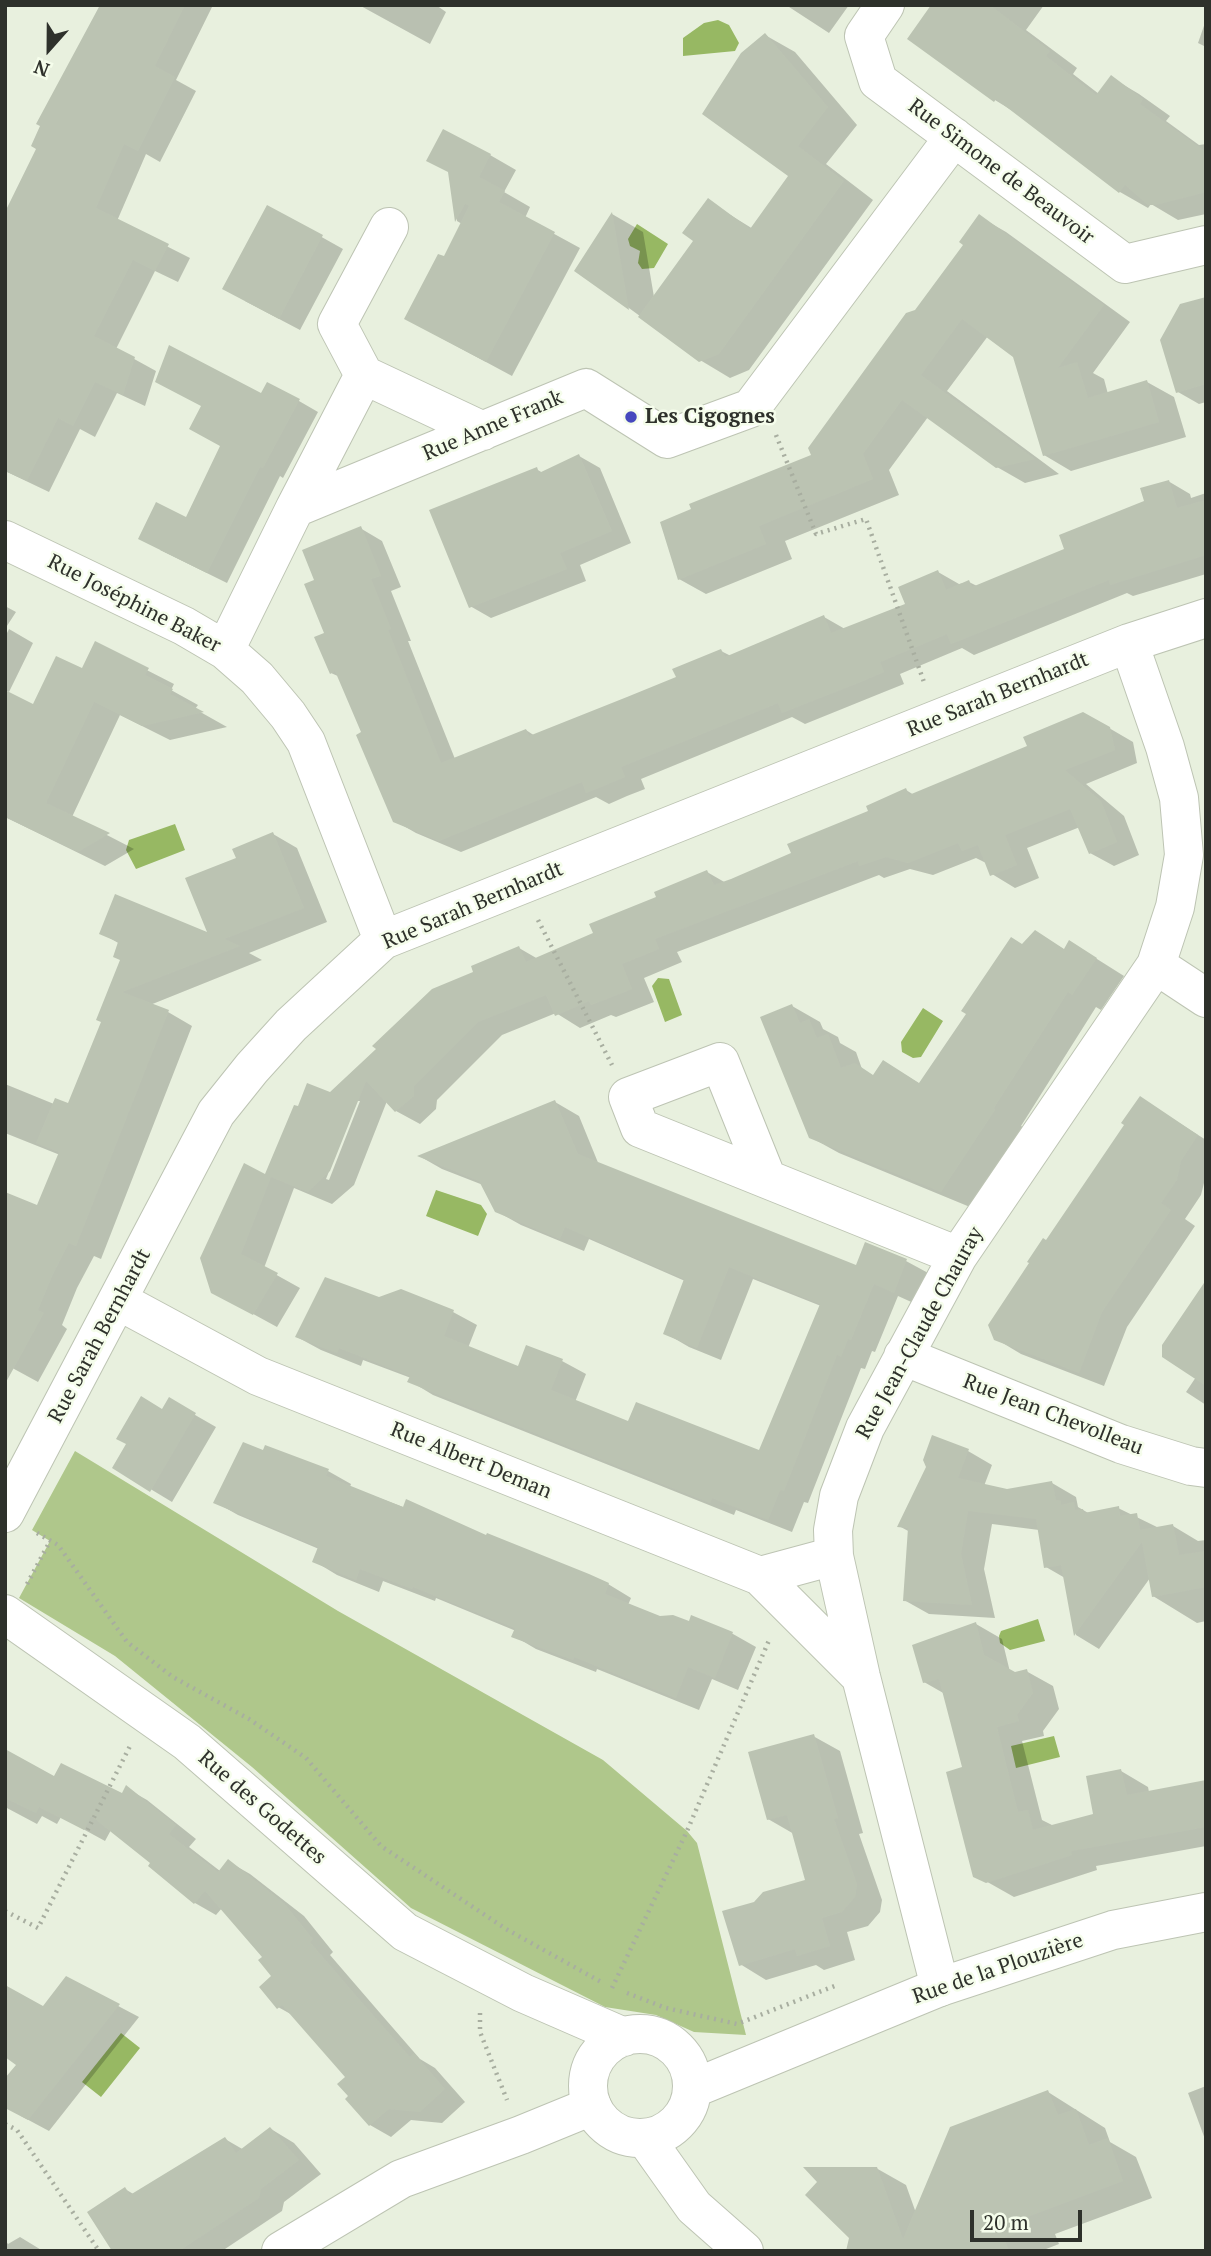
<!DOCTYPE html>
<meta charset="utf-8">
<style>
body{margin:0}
#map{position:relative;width:1211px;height:2256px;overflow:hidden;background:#e8f0de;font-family:"PT Serif",serif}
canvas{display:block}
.frame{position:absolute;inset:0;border:7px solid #2e312b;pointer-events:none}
.north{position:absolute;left:14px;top:14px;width:70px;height:70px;-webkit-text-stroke:5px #f5fdeb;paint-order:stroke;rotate:201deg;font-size:19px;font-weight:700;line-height:28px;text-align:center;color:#2e312b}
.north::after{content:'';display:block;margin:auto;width:24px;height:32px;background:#2e312b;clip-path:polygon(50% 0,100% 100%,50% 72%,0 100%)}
.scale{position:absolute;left:970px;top:2210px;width:112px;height:32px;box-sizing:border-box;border:4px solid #2e312b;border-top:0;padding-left:9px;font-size:21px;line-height:24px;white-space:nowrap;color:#2e312b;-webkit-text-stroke:5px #f5fdeb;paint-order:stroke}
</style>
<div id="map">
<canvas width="1211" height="2256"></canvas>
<div class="frame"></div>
<div class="north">N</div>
<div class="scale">20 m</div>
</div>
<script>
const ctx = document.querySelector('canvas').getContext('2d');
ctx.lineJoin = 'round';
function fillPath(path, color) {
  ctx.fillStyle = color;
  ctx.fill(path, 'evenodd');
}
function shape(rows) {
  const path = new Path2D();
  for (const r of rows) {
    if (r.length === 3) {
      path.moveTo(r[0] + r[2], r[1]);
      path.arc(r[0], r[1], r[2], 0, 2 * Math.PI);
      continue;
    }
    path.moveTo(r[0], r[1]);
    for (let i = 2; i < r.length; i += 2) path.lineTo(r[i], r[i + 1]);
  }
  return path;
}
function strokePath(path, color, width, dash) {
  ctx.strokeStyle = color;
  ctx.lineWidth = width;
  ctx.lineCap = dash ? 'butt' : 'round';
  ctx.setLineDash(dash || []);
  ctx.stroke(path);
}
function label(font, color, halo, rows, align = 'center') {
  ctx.font = font + ' "PT Serif",serif';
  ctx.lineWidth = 5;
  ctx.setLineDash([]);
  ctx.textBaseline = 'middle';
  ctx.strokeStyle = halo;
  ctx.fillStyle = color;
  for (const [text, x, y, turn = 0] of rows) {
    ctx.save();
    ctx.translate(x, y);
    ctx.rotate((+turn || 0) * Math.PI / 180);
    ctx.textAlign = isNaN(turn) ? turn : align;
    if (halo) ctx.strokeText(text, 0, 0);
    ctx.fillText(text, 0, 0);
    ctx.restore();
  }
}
const green = shape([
 [75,1451,338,1611,603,1760,687,1831,697,1843,746,2035,694,2032,656,2015,605,2007,411,1908,252,1767,115,1656,19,1598,50,1541,32,1530]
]);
const water = shape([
 [718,20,729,25,739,43,735,51,683,56,683,38,704,23],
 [637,224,668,244,654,268,642,269,638,263,640,251,630,246,628,239],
 [175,824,185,850,136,869,126,850,129,840],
 [658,978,669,979,682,1015,665,1022,652,986],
 [923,1008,943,1021,921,1057,913,1058,902,1052,901,1042],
 [436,1190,481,1205,487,1214,478,1236,426,1216],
 [1038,1619,1045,1641,1010,1650,1000,1643,999,1636,1001,1631],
 [1054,1736,1060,1757,1016,1768,1011,1746],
 [121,2033,140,2048,101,2097,82,2082]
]);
const shadow = shape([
 [101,5,213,5,176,80,196,91,160,162,146,154,117,221,190,258,178,282,155,271,116,349,156,371,145,406,117,393,95,437,80,429,49,492,5,471,5,268,38,148],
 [359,5,436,5,446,12,430,44],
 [786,5,849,5,829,33],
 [932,5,1044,5,1026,30,1077,68,1073,74,1099,94,1112,78,1139,94,1170,116,1166,121,1199,145,1206,144,1206,214,1178,220,1151,204,1148,208,1120,192,1016,113,995,100],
 [1206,20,1206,47,1198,43],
 [765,35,795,52,857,125,826,164,873,200,749,370,730,378,700,360,577,270,612,214,643,232,654,297,695,240,708,201,753,229,791,176],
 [490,155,516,170,504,192,530,207,525,218,580,248,512,376,432,333,444,259,462,224,457,221,450,172],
 [268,207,343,249,300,330,245,301],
 [980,217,1006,232,1130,322,1093,373,1104,379,1108,394,1147,382,1174,397,1186,437,1071,471,1044,455,1014,356,988,336,947,391,1059,474,1025,483,997,467,928,417,889,470,899,495,785,541,792,559,706,594,679,579,813,456,965,244],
 [1206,298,1206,402,1199,404,1178,392],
 [262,395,299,401,318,412,283,478,280,476,227,583,160,550,187,520],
 [579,456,600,468,631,543,580,565,586,581,491,618,470,606,536,469,543,473],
 [1168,481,1190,494,1191,498,1206,493,1206,574,1133,596,1127,593,974,655,962,648,900,674,904,684,884,692,805,724,792,717,641,779,645,789,627,796,609,804,596,797,461,852,416,833,395,821,363,733,340,677,331,673,317,581,360,528,382,541,401,587,391,591,411,641,408,641,455,759,526,730,535,736,678,678,721,651,731,656,824,617,845,629,907,605,938,572,959,584,969,582,977,586,1067,550,1146,502],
 [5,606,16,612,5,629],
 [9,629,33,643,9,692,5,690,5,637],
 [96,644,174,684,171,690,198,705,195,709,227,727,170,740,120,715,72,817,134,849,105,866,5,817,33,706,83,671],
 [1109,728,1133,742,1137,763,1086,784,1124,816,1139,855,1114,866,1090,853,1080,827,1027,848,1039,878,1015,888,992,874,988,864,976,858,933,875,910,869,884,878,879,875,677,952,682,962,644,978,654,1002,616,1017,611,1015,580,1028,556,1013,502,1035,437,1100,436,1109,420,1124,396,1111,387,1101,354,1185,332,1204,294,1188,264,1268,300,1288,277,1327,213,1292,299,1108,330,1094,475,973,519,948,538,959,595,934,707,872,726,883,793,854,906,790,914,795],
 [357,1101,360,1101,329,1180,326,1179],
 [273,834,297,848,327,922,249,953,262,960,150,1005,168,1012,192,1026,101,1259,94,1256,77,1288,62,1325,67,1329,38,1382,5,1364,38,1208,60,1155,5,1133,5,1084,54,1104,69,1105,102,1022,121,961,120,944,101,933,210,935,238,859],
 [1035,932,1065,950,1070,942,1124,976,1101,1010,1096,1007,1021,1126,1023,1127,970,1207,839,1153,810,1137,792,1006,820,1022,823,1029,838,1037,840,1043,856,1052,862,1069,874,1076,884,1062,920,1084],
 [1140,1098,1206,1140,1206,1175,1201,1195,1185,1219,1195,1226,1127,1327,1104,1386,1021,1354,996,1339,1047,1242,1127,1125],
 [555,1102,579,1116,599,1165,857,1268,866,1244,906,1261,930,1274,918,1305,898,1296,875,1352,872,1351,865,1369,861,1368,808,1503,804,1502,792,1532,736,1510,734,1515,433,1395,410,1381,411,1378,363,1360,361,1366,321,1350,297,1337,401,1291,453,1312,477,1325,468,1348,519,1368,562,1361,586,1374,575,1402,629,1424,760,1452,821,1306,753,1279,721,1360,689,1347,665,1333,685,1281,589,1239,584,1251,521,1225,496,1211,483,1185,442,1169,421,1157],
 [1206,1328,1206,1405,1186,1392,1196,1377],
 [169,1400,216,1427,172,1502,114,1467,163,1411],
 [933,1438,968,1451,992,1465,984,1486,1007,1491,1052,1483,1076,1497,1078,1507,1090,1514,1118,1508,1159,1528,1173,1526,1198,1541,1206,1540,1206,1621,1197,1623,1153,1596,1150,1578,1099,1649,1076,1635,1065,1578,1046,1567,1039,1530,992,1524,984,1569,995,1618,929,1614,904,1600,910,1532,899,1526,928,1467],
 [266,1447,328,1471,351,1484,350,1487,608,1584,631,1598,628,1605,660,1618,690,1623,692,1618,733,1634,756,1647,738,1690,712,1679,699,1710,597,1669,596,1672,536,1649,514,1636,516,1631,436,1598,435,1601,383,1581,379,1592,337,1575,314,1561,319,1549,238,1515,215,1502],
 [976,1624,1002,1639,1010,1672,1015,1674,1026,1671,1053,1686,1059,1709,1043,1731,1044,1736,1022,1741,1042,1820,1054,1826,1095,1815,1121,1771,1148,1787,1149,1792,1206,1782,1206,1846,1096,1866,1097,1870,1014,1897,975,1875,964,1769,945,1694,924,1682],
 [813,1736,840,1751,863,1833,859,1834,882,1900,880,1912,868,1926,847,1932,855,1960,824,1970,816,1965,766,1980,740,1964,755,1903,807,1881,794,1834,768,1819],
 [5,1752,55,1778,123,1795,126,1788,147,1800,196,1839,189,1847,220,1871,229,1862,250,1874,304,1916,333,1952,330,1955,380,2013,420,2059,435,2068,465,2102,442,2123,411,2120,391,2137,370,2125,348,2099,351,2097,348,2077,296,2017,278,2007,274,1976,264,1957,222,1908,216,1915,195,1903,150,1866,153,1863,111,1830,105,1841,61,1817,57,1824,42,1816,37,1824,5,1807],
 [67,1979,139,2017,49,2131,21,2116,44,2008],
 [1206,2086,1206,2142,1188,2093],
 [1048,2092,1105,2128,1110,2142,1136,2157,1152,2198,1055,2234,1059,2244,1041,2251,852,2251,876,2168,906,2185,916,2213],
 [271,2129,294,2143,321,2174,284,2202,282,2211,222,2251,113,2251,125,2189,135,2195,225,2139,244,2150],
 [20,2237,43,2251,5,2251,5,2240,8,2244]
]);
const building = shape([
 [100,5,185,5,155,66,175,77,138,151,124,144,96,208,169,244,155,271,133,260,94,336,135,357,123,395,95,382,73,426,58,418,27,481,5,471,5,212,36,149,31,146,40,126,36,124],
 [931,5,990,5,1050,51,1046,56,1096,95,1111,75,1143,99,1140,104,1206,152,1206,192,1155,205,1148,205,1125,185,1119,193,996,99,994,102,907,39],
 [765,33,828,107,798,146,844,181,719,354,699,362,638,317,693,241,682,233,708,198,750,229,788,176,702,114,741,53],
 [443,129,491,154,479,177,505,191,499,202,555,232,486,362,404,319,438,254,444,256,469,206,465,204,455,222,448,172,426,161],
 [267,205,323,235,279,319,222,289],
 [612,212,629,310,574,271],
 [979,214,1104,305,1058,368,1077,362,1088,398,1147,380,1159,422,1043,456,1013,357,962,319,921,375,1035,459,996,468,902,400,863,454,873,479,759,526,766,544,678,580,660,522,691,509,689,504,811,455,808,448,906,313,915,310,963,245,959,242],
 [1206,297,1206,384,1176,393,1160,340,1180,304],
 [169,345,261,393,267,382,300,399,263,468,260,467,207,573,138,539,156,502,186,517,220,446,189,429,201,406,155,382],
 [579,454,612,531,560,553,567,569,469,608,429,510,537,467,539,473],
 [1169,480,1177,508,1206,500,1206,555,1110,585,1109,580,951,644,947,634,880,662,884,672,863,681,782,713,778,703,621,767,625,777,606,785,586,793,582,782,439,841,393,822,356,735,361,732,335,671,330,674,314,637,324,633,304,584,314,580,302,550,361,526,381,576,371,579,391,629,388,630,441,763,526,729,529,736,627,697,676,677,672,669,721,649,725,657,824,615,831,633,905,604,898,587,938,570,946,590,969,580,972,587,1064,549,1059,535,1144,501,1140,488],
 [95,641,149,668,145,675,173,689,170,694,204,712,142,726,94,702,46,803,110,833,78,852,5,817,5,690,33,704,56,656,82,668],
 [1083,712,1110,727,1115,750,1065,770,1101,801,1117,842,1089,854,1070,809,1005,835,1017,865,990,876,978,845,962,851,958,843,908,863,886,857,859,866,858,861,655,939,659,949,622,964,632,989,591,1005,589,1001,555,1016,546,995,478,1022,414,1086,414,1096,395,1112,366,1081,330,1171,308,1192,271,1177,241,1254,278,1273,253,1315,211,1293,200,1258,244,1163,265,1174,294,1105,298,1106,307,1083,330,1092,376,1049,372,1046,432,989,473,972,471,966,519,946,526,962,593,933,589,924,656,897,654,892,707,870,714,885,731,879,791,853,787,844,868,811,866,806,906,788,909,795,1027,746,1023,737],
 [273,832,304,908,224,939,240,946,122,992,169,1010,76,1246,69,1243,53,1274,38,1310,44,1313,5,1384,5,1192,37,1205,59,1152,36,1143,55,1098,68,1103,101,1022,96,1020,120,960,113,957,118,942,99,934,115,894,207,932,185,878,236,858,232,849],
 [1035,930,1064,949,1069,940,1097,958,1072,995,1068,992,994,1108,995,1110,941,1192,809,1138,760,1017,792,1004,800,1023,809,1019,817,1038,828,1034,841,1068,855,1063,873,1075,883,1060,919,1083,966,1014,961,1011,1011,937,1022,944],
 [1140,1096,1198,1135,1181,1161,1177,1180,1161,1203,1171,1210,1102,1312,1079,1373,994,1340,988,1325,1029,1263,1027,1262,1043,1238,1046,1240,1124,1125,1121,1123],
 [555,1100,578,1154,856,1265,865,1242,907,1259,894,1293,874,1284,851,1340,848,1339,841,1357,837,1355,784,1491,780,1490,768,1520,712,1498,710,1503,407,1382,410,1376,339,1348,337,1353,295,1337,325,1277,379,1297,401,1289,454,1310,444,1336,518,1366,526,1345,563,1359,551,1390,628,1421,636,1402,759,1450,820,1304,729,1267,697,1348,663,1334,684,1279,565,1227,560,1239,495,1212,479,1181,417,1156],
 [1206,1280,1206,1386,1162,1357,1162,1345],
 [141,1396,162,1409,169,1397,196,1413,150,1492,112,1468,126,1444,116,1439],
 [932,1435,969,1449,958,1478,1007,1489,1052,1481,1056,1500,1061,1501,1061,1505,1074,1502,1075,1510,1083,1509,1084,1513,1119,1506,1120,1516,1137,1513,1140,1530,1173,1524,1179,1555,1206,1551,1206,1587,1152,1597,1142,1542,1074,1636,1061,1565,1044,1568,1036,1519,968,1511,961,1554,972,1605,903,1601,908,1528,897,1527,926,1467,923,1460],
 [243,1442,263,1450,265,1445,329,1469,326,1476,403,1507,406,1499,486,1535,487,1533,589,1574,609,1583,605,1594,660,1616,673,1615,689,1621,691,1615,733,1632,715,1678,688,1667,676,1698,574,1657,573,1660,511,1637,515,1628,413,1587,412,1589,360,1569,356,1580,312,1562,318,1547,213,1503],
 [976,1622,984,1655,1015,1672,1027,1669,1033,1693,1017,1715,1019,1721,997,1727,1018,1812,1028,1810,1033,1830,1093,1814,1086,1776,1121,1769,1127,1795,1206,1780,1206,1827,1071,1851,1072,1855,986,1883,973,1877,946,1772,962,1767,939,1679,923,1683,912,1645],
 [814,1734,838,1818,834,1819,857,1884,855,1897,842,1912,822,1918,830,1946,797,1956,795,1949,739,1966,722,1911,754,1902,763,1892,805,1880,787,1815,767,1820,748,1752],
 [5,1749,54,1776,61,1763,122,1793,126,1785,176,1825,169,1834,218,1872,228,1859,284,1903,313,1939,310,1942,359,1999,410,2057,414,2053,445,2089,420,2112,389,2109,369,2126,345,2099,348,2096,337,2084,345,2077,282,2005,277,2009,259,1987,271,1976,258,1960,262,1957,205,1891,194,1904,148,1866,150,1863,91,1816,84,1830,39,1807,36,1813,5,1798],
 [66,1976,120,2004,28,2120,5,2108,5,2078,16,2065,5,2057,5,1985,43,2006],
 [1048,2090,1058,2115,1076,2109,1089,2145,1108,2138,1123,2181,1027,2217,1031,2228,1004,2238,1009,2251,846,2251,849,2238,805,2195,817,2182,803,2167,877,2167,903,2239,950,2127],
 [270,2127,299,2160,261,2189,259,2198,179,2251,112,2251,87,2212,125,2187,130,2195,225,2137,236,2153]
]);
const path = shape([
 [776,435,816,534,866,519,925,685],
 [538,920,612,1065],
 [37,1533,58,1545,127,1642,173,1677,249,1719,306,1758,381,1846,506,1929,603,1983],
 [27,1584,50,1541],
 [5,1911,38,1928,130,1746],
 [612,1988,687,1831,770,1638],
 [627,1993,666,2008,737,2024,837,1985],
 [480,2013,480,2032,507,2100],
 [5,2124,17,2130,99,2251]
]);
const street = shape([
 [885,5,864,36,878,81,1125,264,1206,245],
 [364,375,483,431],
 [295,508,364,375,337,324,389,227],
 [5,540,184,626,225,650,257,678,288,715,306,742,383,940],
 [225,650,295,508,586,388,667,439,751,408,954,137],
 [1156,965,1206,998],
 [767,1179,720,1062,628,1097,640,1128,958,1256],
 [119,1301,258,1376,760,1576,834,1556],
 [903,1356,1121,1444,1191,1466,1206,1468],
 [5,1513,216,1113,252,1068,291,1025,383,940,1129,643,1206,618],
 [760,1576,861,1677],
 [940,1987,861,1677,834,1556,833,1530,839,1496,865,1428,958,1256,1156,965,1175,907,1184,855,1179,798,1165,747,1129,643],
 [645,2138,694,2207,744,2251],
 [281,2251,401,2179,521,2135,592,2106]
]);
const secondary = shape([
 [5,1614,187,1742,405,1932,523,1993,624,2037],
 [640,2086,52],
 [692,2089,940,1987,1113,1930,1206,1912]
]);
const markers = [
 [631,417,7,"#4648be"]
];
const streetNames = [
 ["Rue Simone de Beauvoir",1001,172,37],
 ["Rue Anne Frank",493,426,-23],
 ["Rue Joséphine Baker",134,604,27],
 ["Rue Sarah Bernhardt",998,695,-22],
 ["Rue Sarah Bernhardt",473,906,-23],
 ["Rue Jean-Claude Chauray",920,1333,-61],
 ["Rue Sarah Bernhardt",100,1336,-62],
 ["Rue Jean Chevolleau",1053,1415,21],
 ["Rue Albert Deman",471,1461,22],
 ["Rue des Godettes",262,1808,41],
 ["Rue de la Plouzière",998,1969,-19]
];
const poiNames = [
 ["Les Cigognes",645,417]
];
fillPath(green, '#afc78b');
fillPath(water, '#97b863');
fillPath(shadow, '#0003');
fillPath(building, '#bbc3b2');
strokePath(street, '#bdc4b3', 40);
strokePath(secondary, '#bdc4b3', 40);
strokePath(path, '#a8aea0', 4.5, [2, 5]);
strokePath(street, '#fff', 38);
strokePath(secondary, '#fff', 38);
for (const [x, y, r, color] of markers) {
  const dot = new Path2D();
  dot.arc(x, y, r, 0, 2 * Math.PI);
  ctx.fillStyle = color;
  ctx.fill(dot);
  strokePath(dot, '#f5fdeb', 2.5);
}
label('21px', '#2e312b', '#f5fdeb', streetNames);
label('bold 21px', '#2e312b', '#f5fdeb', poiNames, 'left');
</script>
